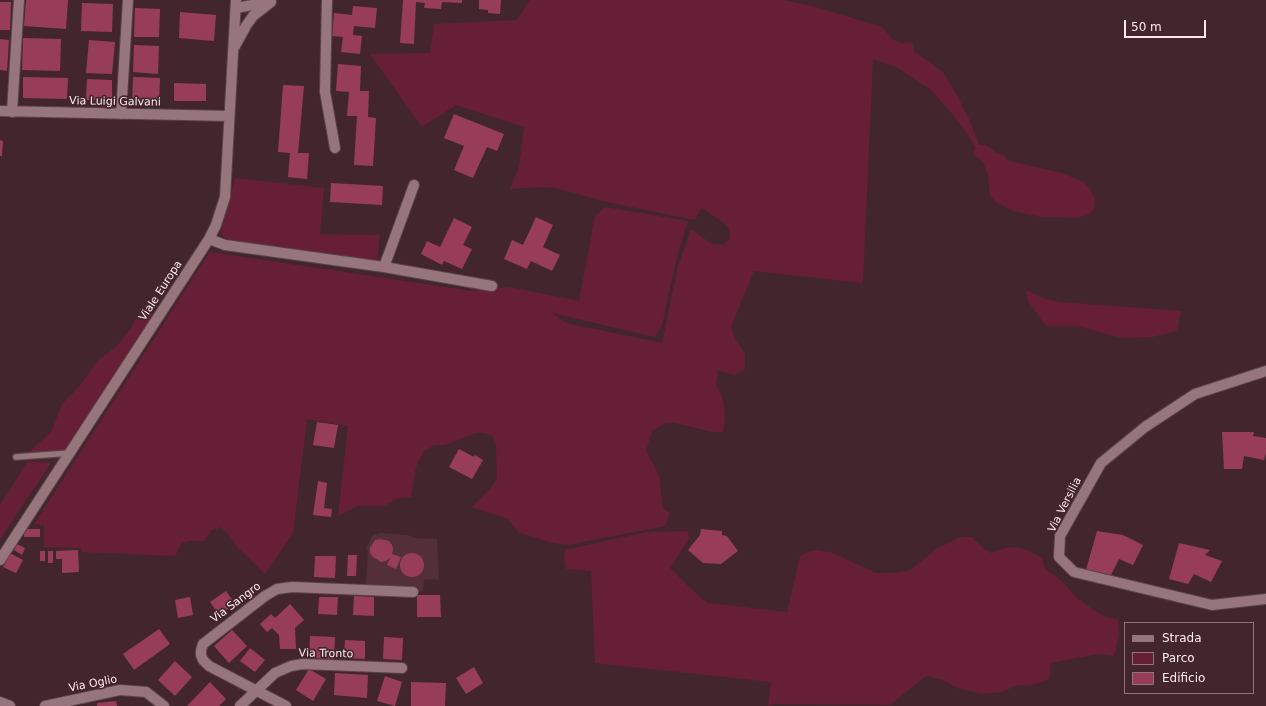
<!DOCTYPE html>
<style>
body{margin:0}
#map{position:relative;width:1266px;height:706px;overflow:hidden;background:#43262d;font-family:"DejaVu Sans",sans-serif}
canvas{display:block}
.legend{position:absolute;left:1124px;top:622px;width:130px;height:72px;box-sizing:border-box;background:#43262d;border:1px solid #8e747a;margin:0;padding:5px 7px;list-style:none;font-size:12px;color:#feeaee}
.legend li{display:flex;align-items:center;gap:8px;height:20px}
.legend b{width:20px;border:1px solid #8e747a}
.scale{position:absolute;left:1124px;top:20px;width:82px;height:18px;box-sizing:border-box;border:2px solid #feeaee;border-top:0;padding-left:5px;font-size:12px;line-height:14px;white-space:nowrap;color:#feeaee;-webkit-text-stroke:3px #43262d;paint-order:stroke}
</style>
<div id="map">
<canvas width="1266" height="706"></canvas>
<ul class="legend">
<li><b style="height:5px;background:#97757d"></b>Strada</li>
<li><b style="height:11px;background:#661f37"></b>Parco</li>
<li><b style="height:11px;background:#983d59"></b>Edificio</li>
</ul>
<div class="scale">50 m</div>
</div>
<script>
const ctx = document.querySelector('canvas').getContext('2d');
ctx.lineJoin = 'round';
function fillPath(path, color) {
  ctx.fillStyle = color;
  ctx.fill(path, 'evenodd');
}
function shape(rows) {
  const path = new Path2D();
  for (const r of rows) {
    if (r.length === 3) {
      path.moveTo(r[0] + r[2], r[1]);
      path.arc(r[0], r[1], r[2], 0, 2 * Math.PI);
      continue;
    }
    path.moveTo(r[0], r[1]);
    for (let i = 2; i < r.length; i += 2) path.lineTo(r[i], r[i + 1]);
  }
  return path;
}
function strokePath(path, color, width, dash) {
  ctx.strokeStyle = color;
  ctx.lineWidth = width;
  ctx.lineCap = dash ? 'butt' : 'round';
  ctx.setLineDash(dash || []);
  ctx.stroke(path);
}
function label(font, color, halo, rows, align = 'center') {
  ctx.font = font + ' "DejaVu Sans",sans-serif';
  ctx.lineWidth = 3.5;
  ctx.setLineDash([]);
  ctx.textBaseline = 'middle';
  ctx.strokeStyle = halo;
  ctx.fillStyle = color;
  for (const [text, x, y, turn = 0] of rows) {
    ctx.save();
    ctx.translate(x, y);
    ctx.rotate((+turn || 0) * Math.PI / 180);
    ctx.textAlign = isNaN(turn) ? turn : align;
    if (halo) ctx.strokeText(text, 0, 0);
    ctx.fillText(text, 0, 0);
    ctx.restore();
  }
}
const built = shape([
 [380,533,407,535,415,538,437,539,439,580,424,579,423,591,366,587,368,550,366,549,372,536]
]);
const green = shape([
 [530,0,784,0,812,6,882,27,893,40,902,43,912,42,914,51,943,72,957,95,969,119,979,145,985,145,995,152,1003,155,1009,161,1062,173,1083,182,1091,190,1095,199,1094,210,1088,215,1076,218,1042,217,1013,211,996,202,990,196,988,175,983,162,973,154,975,147,969,136,954,116,931,90,898,68,873,59,863,283,754,271,731,327,735,339,745,354,745,369,734,375,718,370,716,384,723,400,725,417,723,432,713,432,675,423,666,423,652,431,646,451,659,475,663,509,670,513,665,526,567,545,552,543,518,532,508,519,472,507,490,489,497,479,496,443,492,436,483,433,476,433,445,445,435,445,424,451,416,467,411,497,399,498,384,506,357,506,338,516,348,426,307,419,293,533,265,574,238,548,229,535,221,527,212,530,204,541,190,541,182,543,175,556,82,552,81,548,44,547,44,525,34,524,210,252,472,291,509,287,579,301,595,216,605,207,688,221,678,253,662,325,655,337,552,313,566,323,662,343,678,266,691,229,712,244,723,245,730,239,729,229,723,222,701,208,695,220,607,202,556,188,542,187,510,189,519,167,524,127,456,105,422,127,370,54,430,53,434,24,517,20],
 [235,178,324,188,320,234,380,235,377,261,226,240,221,233],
 [1026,290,1043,298,1059,302,1181,311,1177,331,1152,337,1122,338,1078,326,1046,326,1028,301],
 [145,310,154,314,64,451,29,452,51,432,62,404,79,387,97,361,116,347,132,327,134,321],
 [28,461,51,463,0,539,0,505],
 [688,531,689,539,670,568,693,591,708,603,787,612,800,556,808,552,817,550,833,553,876,573,893,573,910,570,938,548,961,537,972,537,984,549,991,553,1005,548,1016,547,1029,551,1042,558,1045,569,1061,580,1077,598,1092,609,1105,617,1118,619,1119,635,1114,656,1098,654,1051,663,1049,679,1029,686,1018,685,1002,692,981,694,958,688,943,680,926,676,890,705,775,704,768,706,771,682,595,663,591,571,566,569,564,558,565,550,647,532]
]);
const building = shape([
 [26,0,68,0,66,29,24,26],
 [403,0,462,0,462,3,442,2,441,9,424,8,425,3,416,2,414,44,400,43],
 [479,0,501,0,500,14,488,13,488,10,479,9],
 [0,2,11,2,10,30,0,30],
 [82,3,113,4,112,32,81,31],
 [353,6,377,8,375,28,354,26,353,35,362,36,360,54,341,52,343,37,332,36,334,13,352,15],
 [135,8,160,9,159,37,134,37],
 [180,12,216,15,214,41,179,38],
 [23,38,61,39,60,71,22,70],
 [0,39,9,40,7,71,0,70],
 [89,40,115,42,112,74,86,73],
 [134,45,159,46,158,74,133,72],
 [338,64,361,66,360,91,369,91,368,117,376,118,373,166,354,165,357,116,347,116,349,92,336,91],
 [23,77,68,78,67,99,23,98],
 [133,77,160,78,159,102,132,101],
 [87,79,112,80,112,101,86,100],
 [174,83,206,84,206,101,174,101],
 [283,85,304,86,298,153,309,153,307,179,288,177,290,153,278,152],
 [454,114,504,134,497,151,487,147,473,178,454,170,464,146,444,138],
 [0,140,3,141,2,156,0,156],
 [331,183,383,186,382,205,330,202],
 [536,217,553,225,543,247,560,255,552,271,531,261,527,269,504,259,512,240,523,245],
 [454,218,472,227,463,245,472,249,462,269,444,261,442,265,421,254,427,241,440,247],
 [317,422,338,425,334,448,313,445],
 [1222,432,1254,432,1253,436,1266,438,1266,453,1264,460,1244,456,1242,469,1224,469],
 [459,449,474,457,475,455,483,460,472,479,449,467],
 [318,481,327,483,324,508,332,509,331,517,313,515],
 [27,529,40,529,40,537,24,537,24,534],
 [701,529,722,531,722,535,727,536,738,551,721,564,703,563,688,550,700,535],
 [1097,531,1123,535,1143,545,1133,565,1119,559,1111,575,1086,570],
 [380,539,389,541,392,545,393,549,392,554,401,557,396,569,387,565,390,558,386,561,381,562,373,557,370,553,370,548,375,540],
 [1179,543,1210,550,1205,555,1222,561,1211,582,1194,574,1188,584,1169,579],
 [17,544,25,548,22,555,14,550],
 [78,550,79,572,62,573,62,559,56,559,56,551],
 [40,551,45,551,45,561,40,561],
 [48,551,53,551,53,563,48,563],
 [10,553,23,560,16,573,3,567],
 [412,565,12],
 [348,555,357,555,356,576,347,576],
 [315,556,336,556,335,578,314,577],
 [226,591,235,604,219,615,210,602],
 [417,595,440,595,441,617,417,617],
 [354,596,374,597,374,616,353,615],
 [190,597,193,615,178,618,175,600],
 [319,597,338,597,337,615,318,614],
 [290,604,304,620,295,628,296,649,280,649,279,635,272,628,267,632,260,624,271,614,275,618],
 [159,629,170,644,134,670,123,654],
 [232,630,247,646,229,663,214,646],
 [310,636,335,637,334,659,309,658],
 [384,637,403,638,402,660,383,659],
 [345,640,365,641,365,659,344,658],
 [250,648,265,660,255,672,240,661],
 [175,661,192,677,175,696,158,680],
 [474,667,483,683,466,694,456,678],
 [309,669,326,679,313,701,296,690],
 [335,673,368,675,367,698,334,695],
 [385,676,402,682,395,706,377,701],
 [210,682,226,699,219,706,187,706],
 [411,682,446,683,445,706,411,706],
 [116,701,117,706,97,706,97,703]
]);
const service = shape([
 [16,457,70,453]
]);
const minor = shape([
 [327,0,325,92,335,148],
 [236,8,269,2],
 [235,46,246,26,253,16,271,2],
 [0,111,229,116],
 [12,112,19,0],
 [121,114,128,0],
 [209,239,225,245,384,267,414,185],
 [384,267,492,286],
 [1266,371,1195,394,1145,427,1101,463,1060,536,1059,557,1074,572,1212,605,1266,599],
 [0,560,209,239,216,225,225,197,236,0],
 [0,702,10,706],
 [45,706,120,690,146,692,164,706],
 [240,706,275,673,291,666,303,664,402,668],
 [286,706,209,666,203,660,201,655,201,650,203,644,265,596,277,589,292,587,413,592]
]);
const streetNames = [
 ["Via Luigi Galvani",115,102,1],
 ["Viale Europa",161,291,-57],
 ["Via Versilia",1065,505,-63],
 ["Via Sangro",236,603,-37],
 ["Via Tronto",326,654,1],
 ["Via Oglio",93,684,-11]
];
fillPath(built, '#533039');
fillPath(green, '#661f37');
fillPath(building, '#983d59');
strokePath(service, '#5b434a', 8);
strokePath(minor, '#5b434a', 12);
strokePath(service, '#97757d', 5.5);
strokePath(minor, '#97757d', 10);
label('11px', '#feeaee', '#43262d', streetNames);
</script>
